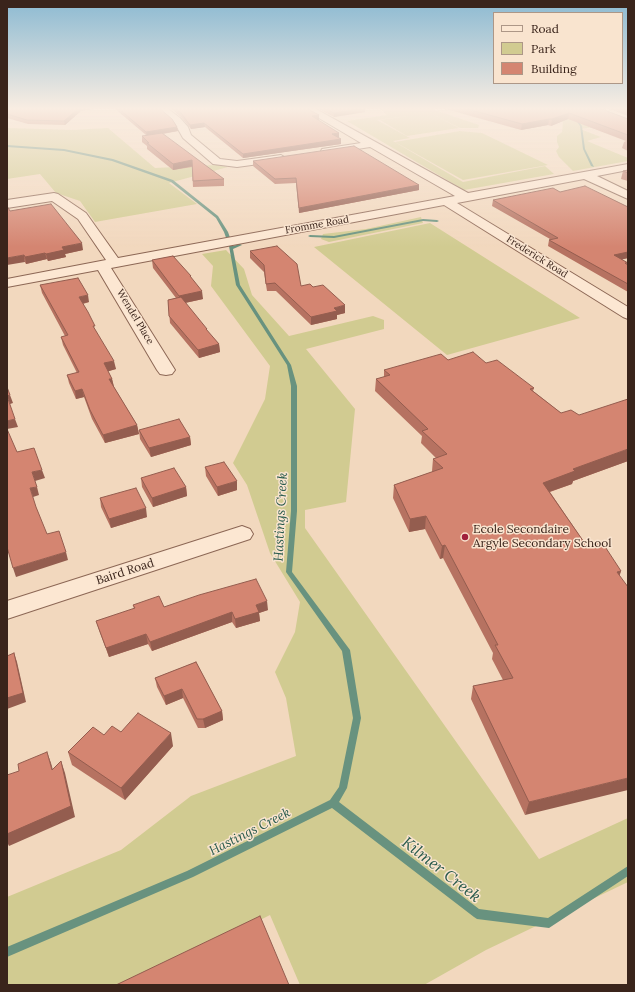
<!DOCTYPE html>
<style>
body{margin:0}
#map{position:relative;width:635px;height:992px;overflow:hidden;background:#f2d8be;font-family:Lora,serif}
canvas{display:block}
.frame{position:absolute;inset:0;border:8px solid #3a241b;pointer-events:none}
.legend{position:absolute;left:493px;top:12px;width:130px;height:72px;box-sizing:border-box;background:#f9e4cf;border:1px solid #ad9787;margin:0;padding:5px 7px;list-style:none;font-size:12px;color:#3a241b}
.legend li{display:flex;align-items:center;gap:8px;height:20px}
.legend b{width:20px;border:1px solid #ad9787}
</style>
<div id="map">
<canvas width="635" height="992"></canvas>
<div class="frame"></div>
<ul class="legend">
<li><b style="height:5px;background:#fce7d2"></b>Road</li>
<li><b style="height:11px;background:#d1cb91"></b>Park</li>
<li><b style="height:11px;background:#d48571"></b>Building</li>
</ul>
</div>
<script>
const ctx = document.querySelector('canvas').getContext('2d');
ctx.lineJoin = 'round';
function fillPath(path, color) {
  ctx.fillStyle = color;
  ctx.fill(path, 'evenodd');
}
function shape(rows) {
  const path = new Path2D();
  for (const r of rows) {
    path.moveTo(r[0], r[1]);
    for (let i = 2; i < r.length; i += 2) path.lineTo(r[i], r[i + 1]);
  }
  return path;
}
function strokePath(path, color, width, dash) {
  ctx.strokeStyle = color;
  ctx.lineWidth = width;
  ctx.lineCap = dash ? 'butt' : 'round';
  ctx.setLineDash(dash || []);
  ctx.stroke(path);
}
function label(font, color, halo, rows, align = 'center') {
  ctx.font = font + ' Lora,serif';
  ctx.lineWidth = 3;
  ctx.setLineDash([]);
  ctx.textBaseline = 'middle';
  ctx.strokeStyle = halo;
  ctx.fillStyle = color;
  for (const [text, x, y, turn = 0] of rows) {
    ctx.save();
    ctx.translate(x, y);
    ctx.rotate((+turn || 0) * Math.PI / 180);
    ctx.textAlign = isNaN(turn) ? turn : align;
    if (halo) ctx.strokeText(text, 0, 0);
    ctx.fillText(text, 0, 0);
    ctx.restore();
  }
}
const green = shape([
 [379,108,429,108,479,125,478,128,460,128,430,113,459,128,407,136,380,120,408,116,377,120,410,138,393,141,463,182,545,166,554,174,464,190,347,121,387,115],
 [530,108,623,123,580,129,601,137,587,141,628,158,628,161,573,171,559,157,556,151,559,147,557,142,557,136,562,132,563,122],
 [7,128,73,130,108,128,155,168,217,165,228,167,169,183,197,204,95,222,80,201,56,193,40,174,7,179],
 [460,131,482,133,548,165,463,180,395,142],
 [421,217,423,223,329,242,321,239,323,234,366,229],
 [430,223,580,318,447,355,314,247],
 [226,250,244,269,252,295,289,336,373,316,384,320,384,329,306,349,355,409,346,502,305,510,305,528,539,859,628,818,628,882,486,950,424,985,300,985,270,915,131,985,7,985,7,897,121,850,191,796,296,756,286,698,275,672,295,632,300,602,270,553,247,485,233,463,265,399,270,366,211,286,213,266,202,254]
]);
const stream = shape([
 [569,108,571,108,572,112,582,126,585,149,594,167,591,166,583,149,580,126,570,112,569,108],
 [7,145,64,149,113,159,173,180,218,216,228,232,233,246,240,244,242,245,233,249,240,285,291,365,297,386,297,511,292,572,350,650,361,718,347,788,339,802,479,909,548,918,628,866,628,876,549,928,477,919,474,917,332,808,193,877,7,957,7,947,187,871,330,800,339,787,353,718,342,651,286,572,291,511,291,386,287,365,236,285,229,246,224,232,216,218,171,182,112,161,64,151,7,147,7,145],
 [423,219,437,220,439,221,437,222,423,221,334,238,310,237,308,236,310,235,334,236,423,219]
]);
const street = shape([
 [156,108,167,108,180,118,188,127,191,135,220,159,237,161,281,155,286,158,281,161,237,167,213,164,183,138,174,122,156,108],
 [302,108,314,108,468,193,628,164,628,170,597,176,628,191,628,199,584,179,457,203,628,307,628,319,623,317,444,205,111,268,175,370,172,374,166,375,160,374,157,370,98,270,7,287,7,279,106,260,78,219,52,201,7,208,7,200,54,193,58,194,86,213,118,258,455,196,370,147,326,154,322,153,321,151,322,149,361,143,302,108],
 [242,526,250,529,253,534,250,539,7,619,7,601,242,526]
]);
const wall = shape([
 [7,108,99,108,81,111,65,125,28,124,7,118],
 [114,108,159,108,177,127,178,131,163,134,224,179,224,186,193,187,192,167,173,170,147,149,147,146,142,142,142,136,146,135],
 [170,108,306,108,319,120,317,120,339,133,339,137,338,137,341,139,341,144,243,158,205,127,191,129,181,117],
 [317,108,365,108,365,112,334,117],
 [442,108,599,108,628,119,628,151,622,148,624,142,626,141,568,119,551,126,548,125,521,130],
 [607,108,628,108,628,116],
 [253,161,419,185,419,190,299,213,296,183,275,184,253,166],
 [628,170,628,181,621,179,623,171],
 [560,192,628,207,628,258,622,259,628,265,628,292,548,246,549,240,550,239,492,206,493,200],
 [10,211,83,250,65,254,66,257,48,261,47,259,26,264,25,262],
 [250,251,301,286,345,313,337,315,337,319,311,325,276,291,267,291,264,272,250,258],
 [152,260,191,278,203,299,185,303,207,331,219,344,220,352,199,358,170,323,168,300,176,298,153,268],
 [40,285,89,302,83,304,95,330,116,369,108,371,112,379,114,387,137,425,139,434,105,443,92,419,84,397,76,399,69,383,67,375,77,373,63,345,61,337,65,336,42,293],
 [448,360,486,363,534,388,533,391,561,413,628,461,573,481,572,484,550,492,586,545,621,571,525,815,471,699,473,686,503,680,492,659,493,653,443,558,440,559,425,529,409,532,393,498,394,485,432,472,432,471,433,459,436,458,421,443,422,436,375,391,376,379,384,377,384,370],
 [139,430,190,437,191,445,151,457,140,439],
 [205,467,237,490,218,496,206,476],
 [141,478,186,487,187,496,153,507,142,487],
 [100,498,147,517,111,528,101,507],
 [133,605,164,607,268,610,259,613,260,621,236,628,232,622,152,651,148,644,109,657,99,630,96,621,134,609],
 [196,662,222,711,223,720,205,728,198,728,183,698,166,705,157,687,155,678],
 [121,732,173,746,125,800,72,765,68,752,104,735]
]);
const shadedWall = shape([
 [79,108,99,108,81,111,65,125,64,121],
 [365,108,365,112,334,117,334,113],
 [569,113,568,119,551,126,552,119],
 [319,115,319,120,312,121,312,116],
 [549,119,548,125,521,130,522,124],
 [204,123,205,127,191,129,190,125],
 [177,127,178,131,147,136,146,132],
 [339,133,339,137,332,138,332,134],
 [341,139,341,144,243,158,243,154],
 [192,160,193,166,173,170,173,164],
 [419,185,419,190,299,213,299,208],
 [82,243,83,250,65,254,66,257,48,261,46,254,62,247],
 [628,252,628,258,612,262,614,255],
 [45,253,47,259,26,264,25,257],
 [24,255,25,262,7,265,7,258],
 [202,291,203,299,180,304,179,296],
 [88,295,89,302,80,304,79,297],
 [345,305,345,313,337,315,337,319,311,325,311,317,334,308],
 [219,344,220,352,199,358,198,350],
 [114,361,116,369,106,372,104,363],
 [109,379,112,379,114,387],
 [82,389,84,397,76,399,75,391],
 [10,395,13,403,10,404,7,396],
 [15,419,18,427,7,429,7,421],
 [137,425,139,434,105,443,103,435],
 [190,437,191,445,151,457,149,448],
 [628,449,628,461,573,481,572,484,540,495,543,483,573,469],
 [42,470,45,478,35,481,32,472],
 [237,481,237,490,218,496,217,487],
 [37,487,39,495,33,497,30,488],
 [186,487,187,496,153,507,152,498],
 [146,508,147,517,111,528,109,519],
 [426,516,425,529,409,532,410,519],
 [445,545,443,558,440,559,442,546],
 [66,552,68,560,16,577,13,568],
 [621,571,617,584,617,572],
 [267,601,268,610,259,613,260,621,236,628,235,619,256,605],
 [232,612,232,622,152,651,150,642],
 [146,634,148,644,109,657,106,648],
 [14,653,17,662,26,702,7,709,7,698],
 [182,689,183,698,166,705,164,696],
 [222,711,223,720,205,728,203,719],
 [171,733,173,746,125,800,121,788],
 [47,752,51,763,56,781,52,770],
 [61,761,65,773,75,817,9,846,7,842,7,834],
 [628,778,628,790,525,815,529,802]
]);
const building = shape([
 [7,108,79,108,64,121,27,120,7,114,7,108],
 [118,108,159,108,172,119,177,127,146,132,118,108],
 [175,108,306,108,319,115,312,116,339,133,332,134,341,139,243,154,204,123,190,125,181,113,175,108],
 [325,108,365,108,334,113,325,108],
 [464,108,599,108,628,119,628,135,569,113,552,119,549,119,522,124,464,108],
 [162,133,224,179,193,181,192,160,173,164,147,143,149,143,142,136,162,133],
 [354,146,419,185,299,208,296,178,275,179,253,161,354,146],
 [628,170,628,173,623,171,628,170],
 [585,186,628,207,628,252,614,255,628,263,625,263,628,265,628,284,549,240,558,238,493,200,553,188,560,192,585,186],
 [51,204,82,243,62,247,64,250,46,254,45,253,25,257,24,255,7,258,7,206,10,211,51,204],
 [277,246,297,264,301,286,310,284,313,287,323,285,345,305,334,308,337,311,311,317,275,283,266,284,264,265,250,251,277,246],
 [173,256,191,276,190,276,202,291,179,296,152,260,173,256],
 [78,278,88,295,79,297,88,312,95,326,93,326,114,361,104,363,112,379,109,379,137,425,103,435,90,410,82,389,75,391,67,375,79,372,61,337,68,335,40,285,78,278],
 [181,297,207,329,206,329,219,344,198,350,169,316,168,300,181,297],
 [473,352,486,363,497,360,534,388,530,389,561,413,571,410,579,415,628,399,628,449,573,469,575,471,543,483,586,545,602,542,621,571,617,572,628,587,628,778,529,802,473,686,513,678,495,645,498,645,445,545,442,546,426,516,410,519,394,485,443,468,433,459,447,454,422,431,428,429,376,379,390,375,384,370,441,354,448,360,473,352],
 [7,387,10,395,7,396,15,419,7,421,7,387],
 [179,419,190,437,149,448,139,430,179,419],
 [7,429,17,452,34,448,42,470,32,472,37,487,30,488,36,507,47,534,59,531,66,552,13,568,7,547,7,429],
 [224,462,237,481,217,487,205,467,224,462],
 [174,468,186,487,152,498,141,478,174,468],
 [136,488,146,508,109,519,100,498,136,488],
 [256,579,267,601,256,605,259,612,235,619,232,612,150,642,146,634,106,648,96,621,135,608,133,605,159,596,164,607,199,595,256,579],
 [14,653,23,693,7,698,7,656,14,653],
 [196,662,222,711,203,719,197,719,182,689,164,696,155,678,196,662],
 [138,713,171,733,121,788,68,752,93,727,104,735,112,726,121,732,138,713],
 [47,752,52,770,61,761,71,806,7,834,7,775,19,771,18,764,47,752],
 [260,916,289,985,116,985,260,916]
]);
const markers = [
 [465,537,4,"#a1203c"]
];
const farStreetnames = [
 ["Fromme Road",317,225,-10],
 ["Frederick Road",537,257,32],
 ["Wendel Place",135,317,59]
];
const poiNames = [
 ["Ecole Secondaire",473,530],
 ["Argyle Secondary School",473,544]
];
const streetNames = [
 ["Baird Road",125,572,-18]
];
const waterNames = [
 ["Hastings Creek",281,517,-87],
 ["Hastings Creek",250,832,-27]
];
const nearWaternames = [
 ["Kilmer Creek",441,870,38]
];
fillPath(green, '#d1cb91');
fillPath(stream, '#68927f');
strokePath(street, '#8c6755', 2);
fillPath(street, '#fce7d2');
fillPath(wall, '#b67261');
fillPath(shadedWall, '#945d4f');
fillPath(building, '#d48571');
strokePath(building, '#945d4f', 1);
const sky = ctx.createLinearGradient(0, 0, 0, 247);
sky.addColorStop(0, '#8cbad2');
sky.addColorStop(0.44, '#f9ede2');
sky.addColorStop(1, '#f9ede200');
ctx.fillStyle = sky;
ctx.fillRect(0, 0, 635, 247);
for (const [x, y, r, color] of markers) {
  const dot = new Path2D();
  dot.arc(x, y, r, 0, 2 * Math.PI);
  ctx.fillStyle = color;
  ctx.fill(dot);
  strokePath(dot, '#f9e4cf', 1.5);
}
label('10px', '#3a241b', '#f9e4cf', farStreetnames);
label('12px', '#3a241b', '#f9e4cf', poiNames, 'left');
label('12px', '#3a241b', '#f9e4cf', streetNames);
label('italic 13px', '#295b4d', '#f9e4cf', waterNames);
label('italic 16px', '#295b4d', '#f9e4cf', nearWaternames);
</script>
